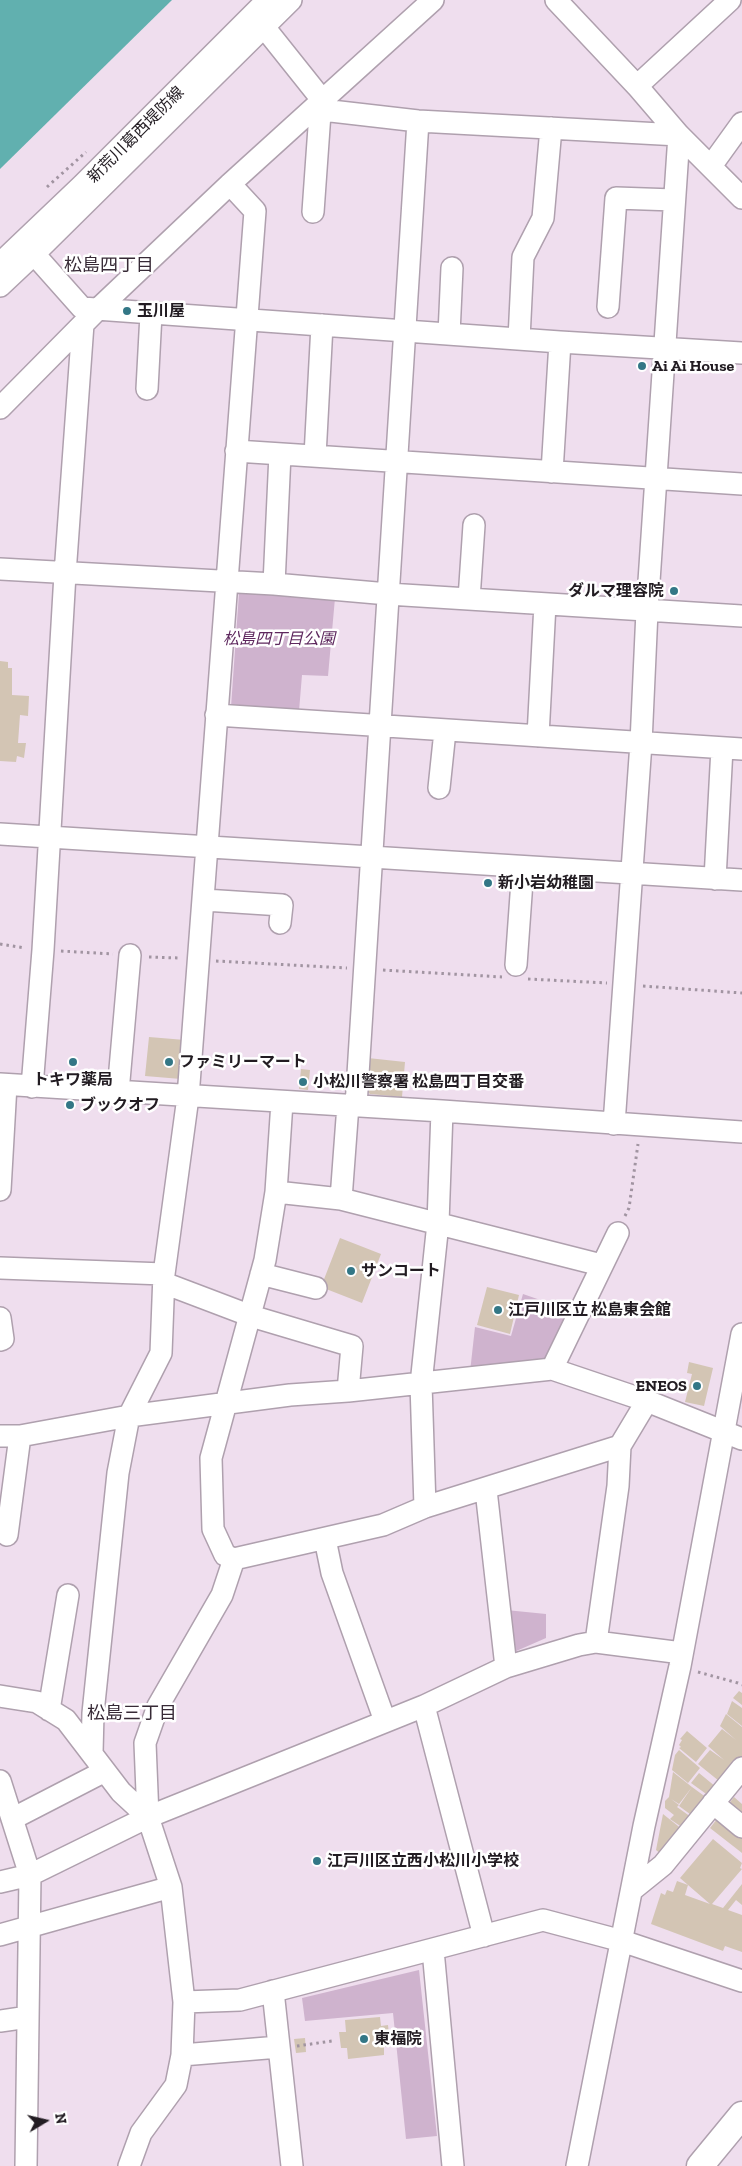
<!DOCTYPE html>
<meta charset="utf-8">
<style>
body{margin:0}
#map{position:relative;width:742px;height:2166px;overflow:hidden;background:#efdeee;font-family:"Zilla Slab",serif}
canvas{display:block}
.north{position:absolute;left:20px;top:2096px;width:50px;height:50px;-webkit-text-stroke:4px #fff;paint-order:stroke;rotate:81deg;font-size:14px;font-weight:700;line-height:20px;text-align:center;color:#221c22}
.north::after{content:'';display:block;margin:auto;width:18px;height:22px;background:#221c22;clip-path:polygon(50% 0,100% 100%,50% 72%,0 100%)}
</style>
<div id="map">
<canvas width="742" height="2166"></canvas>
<div class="north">N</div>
</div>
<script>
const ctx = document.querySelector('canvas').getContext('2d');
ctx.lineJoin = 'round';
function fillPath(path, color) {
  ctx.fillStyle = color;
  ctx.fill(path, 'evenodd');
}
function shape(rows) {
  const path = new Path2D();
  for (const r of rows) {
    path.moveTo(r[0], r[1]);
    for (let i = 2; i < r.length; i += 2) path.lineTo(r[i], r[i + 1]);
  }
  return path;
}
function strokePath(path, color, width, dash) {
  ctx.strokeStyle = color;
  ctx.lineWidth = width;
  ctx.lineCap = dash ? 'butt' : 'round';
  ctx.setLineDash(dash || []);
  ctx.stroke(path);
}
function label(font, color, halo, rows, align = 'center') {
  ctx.font = font + ' "Zilla Slab","Noto Sans JP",serif';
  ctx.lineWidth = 5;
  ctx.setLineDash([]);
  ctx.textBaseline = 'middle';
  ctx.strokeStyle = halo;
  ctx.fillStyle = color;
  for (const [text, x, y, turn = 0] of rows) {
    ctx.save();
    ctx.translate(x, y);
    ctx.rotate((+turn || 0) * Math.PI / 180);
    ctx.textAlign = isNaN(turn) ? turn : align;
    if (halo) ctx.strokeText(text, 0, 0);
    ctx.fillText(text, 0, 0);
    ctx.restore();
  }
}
const green = shape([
 [239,593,335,598,328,676,302,675,299,711,231,707],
 [523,1294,572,1311,547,1360,470,1372,475,1327,511,1336],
 [506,1610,546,1614,546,1638,514,1652],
 [419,1970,437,2136,406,2139,393,2013,305,2021,302,1998]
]);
const water = shape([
 [0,0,172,0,0,169]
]);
const building = shape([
 [0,661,8,662,8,668,12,668,12,695,29,696,28,716,20,715,18,743,26,743,24,758,17,756,16,762,0,761],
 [149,1037,185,1040,181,1079,145,1076],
 [368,1058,405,1062,402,1097,370,1094,365,1089],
 [301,1069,310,1070,308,1090,299,1089],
 [340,1238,381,1254,362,1303,321,1287],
 [487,1287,519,1295,510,1334,477,1325],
 [689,1362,713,1368,704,1406,685,1402,692,1374,687,1373],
 [739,1691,742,1693,742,1705,733,1698],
 [732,1701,742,1708,742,1726,727,1714],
 [726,1714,742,1727,742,1758,719,1781,698,1764,710,1750,724,1760,708,1746,722,1729,736,1740,720,1726],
 [687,1731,707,1748,696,1762,679,1748,681,1747,679,1745,682,1740,680,1739],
 [679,1750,700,1768,688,1783,672,1770,675,1755],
 [673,1772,692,1787,679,1804,671,1799,679,1805,677,1807,691,1817,683,1828,670,1819,674,1815,665,1808,665,1801,669,1797],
 [699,1773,716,1787,709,1796,691,1783],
 [692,1787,707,1798,694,1817,679,1806],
 [734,1797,742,1804,742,1824,725,1809],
 [663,1814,683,1830,661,1854,656,1850],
 [721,1814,742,1831,742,1853,710,1828],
 [713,1839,742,1863,740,1868,742,1869,712,1904,723,1908,742,1884,742,1905,736,1900,728,1910,742,1915,742,1952,725,1946,723,1951,651,1924,661,1893,665,1895,667,1890,673,1892,677,1881,688,1885,680,1878],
 [688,1885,710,1904,685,1895],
 [380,2017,381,2026,388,2025,390,2046,384,2047,384,2055,348,2059,347,2048,341,2048,339,2032,346,2032,345,2020],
 [305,2038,306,2052,296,2053,294,2039]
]);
const path = shape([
 [47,187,86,152],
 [0,944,25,948],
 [61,951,113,954],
 [149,957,180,958],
 [216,961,347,968],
 [383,970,502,977],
 [528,979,607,983],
 [643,986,742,993],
 [625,1216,629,1208,638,1144],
 [698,1672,738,1683,742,1685],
 [297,2046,332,2041]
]);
const minor = shape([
 [556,0,637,86,679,135,742,198],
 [264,27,331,111,418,121,679,135,647,611,641,743,614,1124],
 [637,86,730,0],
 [711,166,742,123],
 [313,212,321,99],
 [34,254,82,308,560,342,742,353],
 [0,286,34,254,291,0],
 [608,307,616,198,674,200],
 [449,334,452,268],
 [519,339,523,257,543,218,551,128],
 [147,389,151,314],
 [0,408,97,310,230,184,433,0],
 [236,451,742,484],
 [315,456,322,325],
 [552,472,560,342],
 [0,569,274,584,388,594,742,616],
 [274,584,280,454],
 [469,599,474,525],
 [216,715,742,749],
 [538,736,545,604],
 [439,788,445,731],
 [0,834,742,880],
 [715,879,722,748],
 [204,900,282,905,280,923],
 [516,965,523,867],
 [0,1084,442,1111,742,1132],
 [32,1087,43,950,65,574,83,324],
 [118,1092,130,955],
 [356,1106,418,121],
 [0,1190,6,1085],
 [276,1192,341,1199,601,1265],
 [341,1199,348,1105],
 [0,1268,164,1274],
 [261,1274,316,1288],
 [164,1283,251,1316,352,1346,348,1391],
 [0,1318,3,1339,0,1340],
 [552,1369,618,1233],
 [0,1436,20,1436,129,1416,290,1395,348,1391,552,1369,647,1401,742,1439],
 [486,1490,506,1667],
 [425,1507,421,1384,438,1223,442,1111],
 [7,1535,20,1436],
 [325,1539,332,1573,385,1721],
 [234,1559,383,1525,425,1507,620,1446],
 [596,1642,618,1486,620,1446,647,1401],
 [0,1696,37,1702,66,1720,121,1792,148,1817],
 [424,1706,484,1936],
 [49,1710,68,1595],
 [92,1753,93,1713,118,1473,129,1416,161,1353,164,1274,188,1097,255,211,230,184],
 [0,1781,30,1875,26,2166],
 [713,1803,742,1827],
 [12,1819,105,1771],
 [0,1882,30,1875,148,1817,424,1706,506,1667,579,1645,596,1642,682,1653],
 [632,1890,663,1865,742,1768],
 [0,1935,171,1887],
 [433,1950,453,2166],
 [273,1991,292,2166],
 [184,2002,240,2000,543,1920,622,1941,742,1981],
 [0,2021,28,2017],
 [182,2055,279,2047],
 [129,2166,141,2133,176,2085,182,2055,184,2002,171,1887,148,1817,145,1743,158,1706,222,1595,234,1559,225,1555,213,1529,211,1458,265,1260,276,1192,282,1102],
 [577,2166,644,1826,680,1666,742,1334]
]);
const major = shape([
 [0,267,84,187,271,0],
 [700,2166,742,2115]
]);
const markers = [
 [127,311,5,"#337786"],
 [642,366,5,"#337786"],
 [674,591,5,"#337786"],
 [488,883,5,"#337786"],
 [73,1062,5,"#337786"],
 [169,1062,5,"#337786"],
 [303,1082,5,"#337786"],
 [70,1105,5,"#337786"],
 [351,1271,5,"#337786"],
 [498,1310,5,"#337786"],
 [697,1386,5,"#337786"],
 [317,1861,5,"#337786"],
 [364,2039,5,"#337786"]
];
const streetNames = [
 ["新荒川葛西堤防線",136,135,-45]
];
const poiNames = [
 ["玉川屋",137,311],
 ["Ai Ai House",652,366],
 ["ダルマ理容院",664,591,"right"],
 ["新小岩幼稚園",498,883],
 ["ファミリーマート",179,1062],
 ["トキワ薬局",73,1080,"center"],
 ["小松川警察署 松島四丁目交番",313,1082],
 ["ブックオフ",80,1105],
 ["サンコート",361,1271],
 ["江戸川区立 松島東会館",508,1310],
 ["ENEOS",687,1386,"right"],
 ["江戸川区立西小松川小学校",327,1861],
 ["東福院",374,2039]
];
const parkNames = [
 ["松島四丁目公園",279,639]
];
const neighbourhoodNames = [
 ["松島四丁目",109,266],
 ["松島三丁目",132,1714]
];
fillPath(green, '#cfb3ce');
fillPath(water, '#61b0af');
fillPath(building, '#d3c5b4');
strokePath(minor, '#afa0ae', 24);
strokePath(major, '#afa0ae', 29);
strokePath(path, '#a194a1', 3, [2.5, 4]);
strokePath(minor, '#fff', 21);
strokePath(major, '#fff', 26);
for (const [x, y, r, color] of markers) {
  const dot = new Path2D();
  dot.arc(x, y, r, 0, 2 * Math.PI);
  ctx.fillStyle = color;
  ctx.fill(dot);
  strokePath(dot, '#fff', 2);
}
label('16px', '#221c22', '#fff', streetNames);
label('bold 16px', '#221c22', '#fff', poiNames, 'left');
label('italic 16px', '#5e285e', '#fff', parkNames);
label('18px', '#372a36', '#fff', neighbourhoodNames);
</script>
